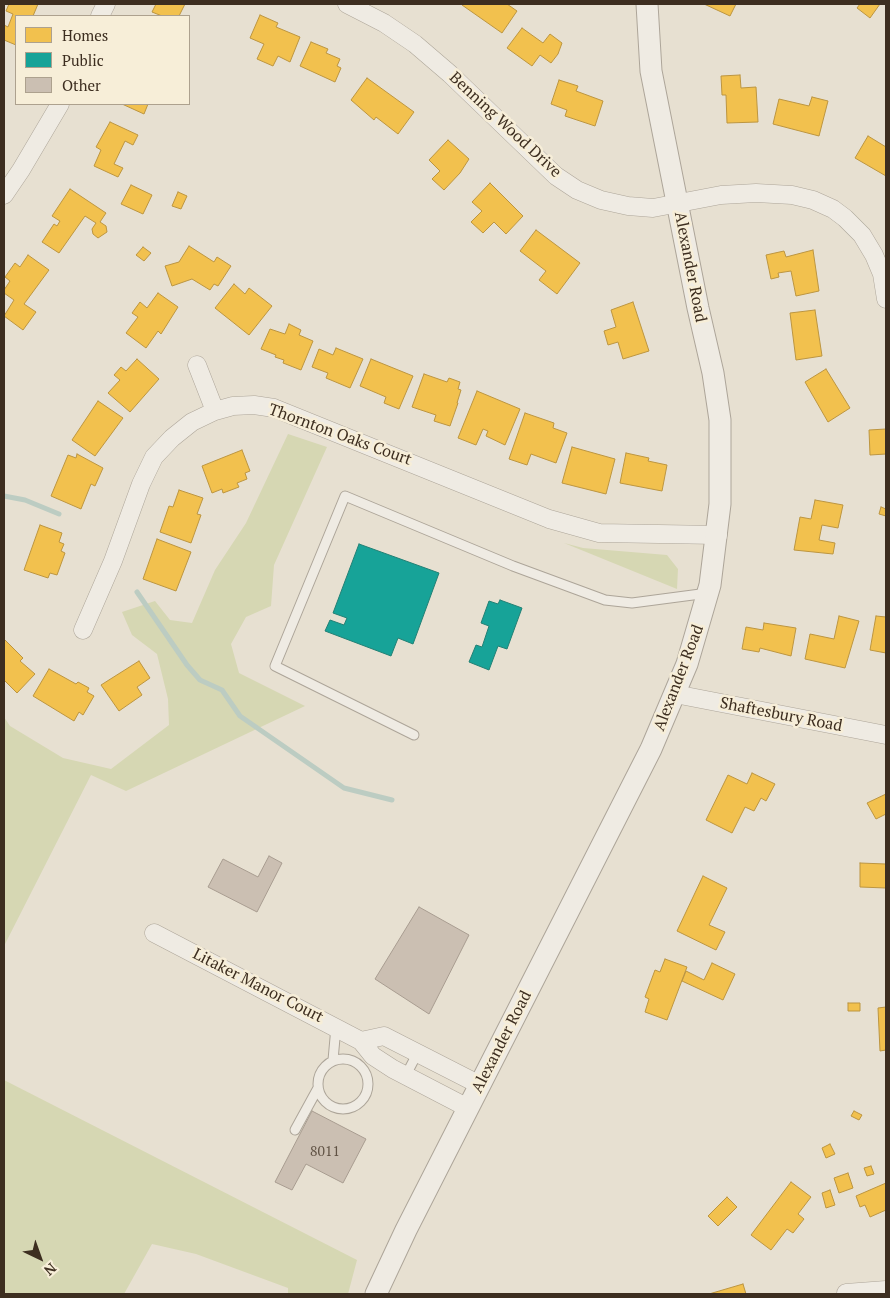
<!DOCTYPE html>
<style>
body{margin:0}
#map{position:relative;width:890px;height:1298px;overflow:hidden;background:#e7e0d1;font-family:"PT Serif",serif}
canvas{display:block}
.frame{position:absolute;inset:0;border:5px solid #3d2e20;pointer-events:none}
.legend{position:absolute;left:15px;top:15px;width:175px;height:90px;box-sizing:border-box;background:#f7eed8;border:1px solid #ada18e;margin:0;padding:6px 9px;list-style:none;font-size:15px;color:#3d2e20}
.legend li{display:flex;align-items:center;gap:10px;height:25px}
.legend b{width:25px;border:1px solid #ada18e}
.north{position:absolute;left:15px;top:1233px;width:50px;height:50px;-webkit-text-stroke:4px #f7eed8;paint-order:stroke;rotate:138deg;font-size:14px;font-weight:700;line-height:20px;text-align:center;color:#3d2e20}
.north::after{content:'';display:block;margin:auto;width:18px;height:22px;background:#3d2e20;clip-path:polygon(50% 0,100% 100%,50% 72%,0 100%)}
</style>
<div id="map">
<canvas width="890" height="1298"></canvas>
<div class="frame"></div>
<ul class="legend">
<li><b style="height:14px;background:#f2c14e"></b>Homes</li>
<li><b style="height:14px;background:#17a398"></b>Public</li>
<li><b style="height:14px;background:#cbbfb2"></b>Other</li>
</ul>
<div class="north">N</div>
</div>
<script>
const ctx = document.querySelector('canvas').getContext('2d');
ctx.lineJoin = 'round';
function fillPath(path, color) {
  ctx.fillStyle = color;
  ctx.fill(path, 'evenodd');
}
function shape(rows) {
  const path = new Path2D();
  for (const r of rows) {
    if (r.length === 3) {
      path.moveTo(r[0] + r[2], r[1]);
      path.arc(r[0], r[1], r[2], 0, 2 * Math.PI);
      continue;
    }
    path.moveTo(r[0], r[1]);
    for (let i = 2; i < r.length; i += 2) path.lineTo(r[i], r[i + 1]);
  }
  return path;
}
function strokePath(path, color, width, dash) {
  ctx.strokeStyle = color;
  ctx.lineWidth = width;
  ctx.lineCap = dash ? 'butt' : 'round';
  ctx.setLineDash(dash || []);
  ctx.stroke(path);
}
function label(font, color, halo, rows, align = 'center') {
  ctx.font = font + ' "PT Serif",serif';
  ctx.lineWidth = 5;
  ctx.setLineDash([]);
  ctx.textBaseline = 'middle';
  ctx.strokeStyle = halo;
  ctx.fillStyle = color;
  for (const [text, x, y, turn = 0] of rows) {
    ctx.save();
    ctx.translate(x, y);
    ctx.rotate((+turn || 0) * Math.PI / 180);
    ctx.textAlign = isNaN(turn) ? turn : align;
    if (halo) ctx.strokeText(text, 0, 0);
    ctx.fillText(text, 0, 0);
    ctx.restore();
  }
}
const green = shape([
 [288,434,327,447,274,565,271,606,246,617,231,644,239,673,305,706,126,791,91,775,4,946,4,717,10,726,63,758,111,769,169,725,168,699,157,654,132,635,122,612,155,601,170,620,192,623,215,570,246,523],
 [564,543,583,548,667,555,678,569,677,589],
 [4,1080,357,1260,348,1294,288,1294,288,1288,196,1254,152,1244,124,1294,4,1294]
]);
const homes = shape([
 [9,4,38,4,33,16,16,16,16,45,4,40,4,25,8,27,13,14,6,11,9,4],
 [156,4,185,4,179,16,162,16,152,12,156,4],
 [463,4,507,4,517,11,502,33,462,5,463,4],
 [704,4,736,4,730,16,704,4],
 [860,4,880,4,870,18,857,8,860,4],
 [260,15,278,23,276,27,300,37,290,62,278,56,273,66,257,59,264,44,250,38,260,15],
 [522,28,543,43,550,34,562,43,558,54,551,63,540,55,532,66,507,48,522,28],
 [311,42,328,49,326,53,340,59,337,66,341,68,335,82,300,66,311,42],
 [740,75,741,88,756,87,758,122,727,123,726,95,722,95,721,76,740,75],
 [367,78,414,112,398,134,376,117,374,120,351,100,367,78],
 [559,80,578,86,576,91,603,101,595,126,565,116,567,110,551,104,559,80],
 [812,97,828,101,819,136,773,124,779,99,809,106,812,97],
 [122,104,148,104,144,114,122,104],
 [110,122,138,135,133,145,125,141,114,164,123,168,118,177,94,166,101,150,96,147,110,122],
 [868,136,886,147,886,176,855,158,868,136],
 [448,140,469,159,460,173,444,190,432,179,440,171,429,160,448,140],
 [490,183,523,216,506,234,494,222,483,233,471,222,482,211,472,202,490,183],
 [131,185,152,195,143,214,121,204,131,185],
 [70,189,106,213,100,222,106,226,107,232,98,238,93,234,92,229,96,223,85,216,59,253,42,242,54,224,57,226,60,221,52,216,70,189],
 [178,192,187,196,181,209,172,206,178,192],
 [536,230,580,263,557,294,539,280,546,271,520,251,536,230],
 [189,246,214,262,217,257,231,266,218,286,214,284,210,290,192,279,172,286,165,266,179,262,189,246],
 [143,247,151,253,144,261,136,255,143,247],
 [813,250,819,291,796,296,791,271,778,273,779,277,771,279,766,255,784,251,786,257,813,250],
 [28,255,49,270,24,304,36,312,23,330,4,316,14,300,4,293,4,290,10,281,5,277,15,263,20,267,28,255],
 [234,284,245,294,249,288,272,306,249,335,215,308,234,284],
 [158,293,178,307,161,334,158,331,146,348,126,333,138,317,132,313,140,302,147,308,158,293],
 [633,302,649,351,623,359,618,342,608,345,604,331,616,327,611,310,633,302],
 [815,310,822,356,796,360,790,313,815,310],
 [289,324,301,330,299,335,313,341,301,370,283,363,284,360,275,357,276,355,261,349,270,329,285,334,289,324],
 [336,348,363,359,350,388,326,378,328,373,312,367,319,349,333,355,336,348],
 [137,359,159,379,130,412,108,393,120,380,114,375,121,367,126,371,137,359],
 [371,359,413,376,399,409,384,403,386,397,360,386,371,359],
 [826,369,850,408,828,422,805,382,826,369],
 [424,374,447,382,449,378,460,382,458,389,461,390,457,403,458,403,450,426,434,421,436,415,412,407,424,374],
 [477,391,520,409,505,445,486,436,488,431,483,429,476,445,458,438,477,391],
 [98,401,123,418,95,456,72,440,98,401],
 [525,413,554,423,553,428,567,433,556,463,531,454,527,465,509,459,525,413],
 [886,429,886,454,870,455,869,430,886,429],
 [572,447,615,459,606,494,562,483,572,447],
 [242,450,250,471,245,473,247,479,237,483,239,487,223,493,222,489,212,493,202,466,242,450],
 [626,453,649,458,648,461,667,465,662,491,620,483,626,453],
 [77,454,103,468,95,486,91,484,81,509,51,496,68,455,76,458,77,454],
 [179,490,203,498,197,514,201,515,191,543,160,532,169,506,173,507,179,490],
 [815,500,843,505,838,528,822,525,819,540,835,543,833,554,794,550,800,517,811,519,815,500],
 [881,507,886,509,886,516,879,514,881,507],
 [40,525,62,533,59,542,64,544,61,551,65,553,57,575,50,573,48,578,24,570,40,525],
 [157,539,191,552,176,591,143,579,157,539],
 [839,616,859,621,845,668,805,659,810,634,834,639,839,616],
 [876,616,886,617,886,653,870,650,876,616],
 [764,623,796,628,791,656,760,648,759,652,742,649,746,627,763,630,764,623],
 [4,639,23,658,20,661,35,674,17,693,4,680,4,639],
 [139,661,150,678,137,687,142,695,119,711,101,685,139,661],
 [49,669,76,684,78,682,89,688,87,692,94,696,83,715,79,712,74,721,33,696,49,669],
 [752,773,775,784,766,801,761,798,754,811,745,807,732,833,706,820,728,775,747,784,752,773],
 [886,794,886,814,876,819,867,803,886,794],
 [860,863,886,864,886,888,860,887,860,863],
 [703,876,727,888,709,925,725,932,716,950,677,931,703,876],
 [665,959,687,967,667,1020,645,1012,649,999,645,997,655,970,660,972,665,959],
 [712,963,735,974,723,1000,682,981,686,971,704,980,712,963],
 [848,1003,860,1003,860,1011,848,1011,848,1003],
 [886,1007,886,1050,880,1051,878,1008,886,1007],
 [854,1111,862,1115,859,1120,851,1116,854,1111],
 [830,1144,835,1154,826,1158,822,1148,830,1144],
 [871,1166,874,1174,867,1176,864,1168,871,1166],
 [848,1173,853,1188,839,1193,834,1178,848,1173],
 [791,1182,811,1197,798,1214,804,1219,793,1233,787,1229,771,1250,751,1235,791,1182],
 [886,1183,886,1210,870,1217,865,1205,860,1207,856,1196,886,1183],
 [830,1190,835,1205,826,1208,822,1193,830,1190],
 [727,1197,737,1207,718,1226,708,1216,727,1197],
 [743,1284,746,1294,709,1294,743,1284]
]);
const public = shape([
 [359,544,439,573,413,644,398,638,391,656,325,631,330,620,344,625,347,618,333,613,359,544],
 [500,600,522,608,507,649,498,646,489,670,469,662,476,645,482,647,489,626,481,623,489,601,498,604,500,600]
]);
const stream = shape([
 [4,496,25,500,59,514],
 [137,592,187,665,200,680,222,690,240,716,344,788,392,800]
]);
const building = shape([
 [269,856,282,863,257,912,208,887,223,859,258,877,269,856],
 [419,907,469,935,429,1014,375,979,419,907],
 [312,1111,366,1139,343,1183,306,1164,292,1190,275,1182,312,1111]
]);
const service = shape([
 [414,735,275,666,345,496,513,566,605,600,632,603,708,593],
 [343,1084,25],
 [333,1060,336,1027],
 [406,1075,417,1054],
 [295,1130,318,1088]
]);
const minor = shape([
 [347,4,384,23,415,44,450,74,556,176,577,190,601,200,628,206,653,208,721,195,756,193,792,195,813,200,833,209,845,218,862,235,874,255,882,274,886,299],
 [100,16,106,4],
 [4,195,21,170,60,104],
 [197,365,215,411],
 [83,630,113,561,141,484,154,457,172,438,192,422,215,411,233,406,254,405,274,408,549,519,599,533,718,535],
 [675,694,886,735],
 [154,933,361,1041,373,1056,393,1069,468,1108],
 [361,1041,384,1036,480,1085],
 [846,1293,886,1290]
]);
const tertiary = shape([
 [376,1294,406,1230,651,749,687,664,710,585,720,504,720,420,713,373,698,308,651,71,647,4]
]);
const numberNames = [
 ["8011",325,1152]
];
const streetNames = [
 ["Benning Wood Drive",505,125,43],
 ["Alexander Road",690,267,79],
 ["Thornton Oaks Court",340,435,20],
 ["Alexander Road",679,678,-69],
 ["Shaftesbury Road",781,715,11],
 ["Litaker Manor Court",258,986,27],
 ["Alexander Road",502,1042,-63]
];
fillPath(green, '#d6d7b3');
fillPath(homes, '#f2c14e');
strokePath(homes, '#bc9540', 1);
fillPath(public, '#17a398');
strokePath(public, '#228074', 1);
strokePath(stream, '#bcccc2', 5);
fillPath(building, '#cbbfb2');
strokePath(building, '#a89c90', 1);
strokePath(service, '#ada599', 11);
strokePath(minor, '#ada599', 19);
strokePath(tertiary, '#ada599', 23);
strokePath(service, '#efebe3', 9);
strokePath(minor, '#efebe3', 18);
strokePath(tertiary, '#efebe3', 21);
label('14px', '#605244', null, numberNames);
label('16px', '#3d2e20', '#f7eed8', streetNames);
</script>
